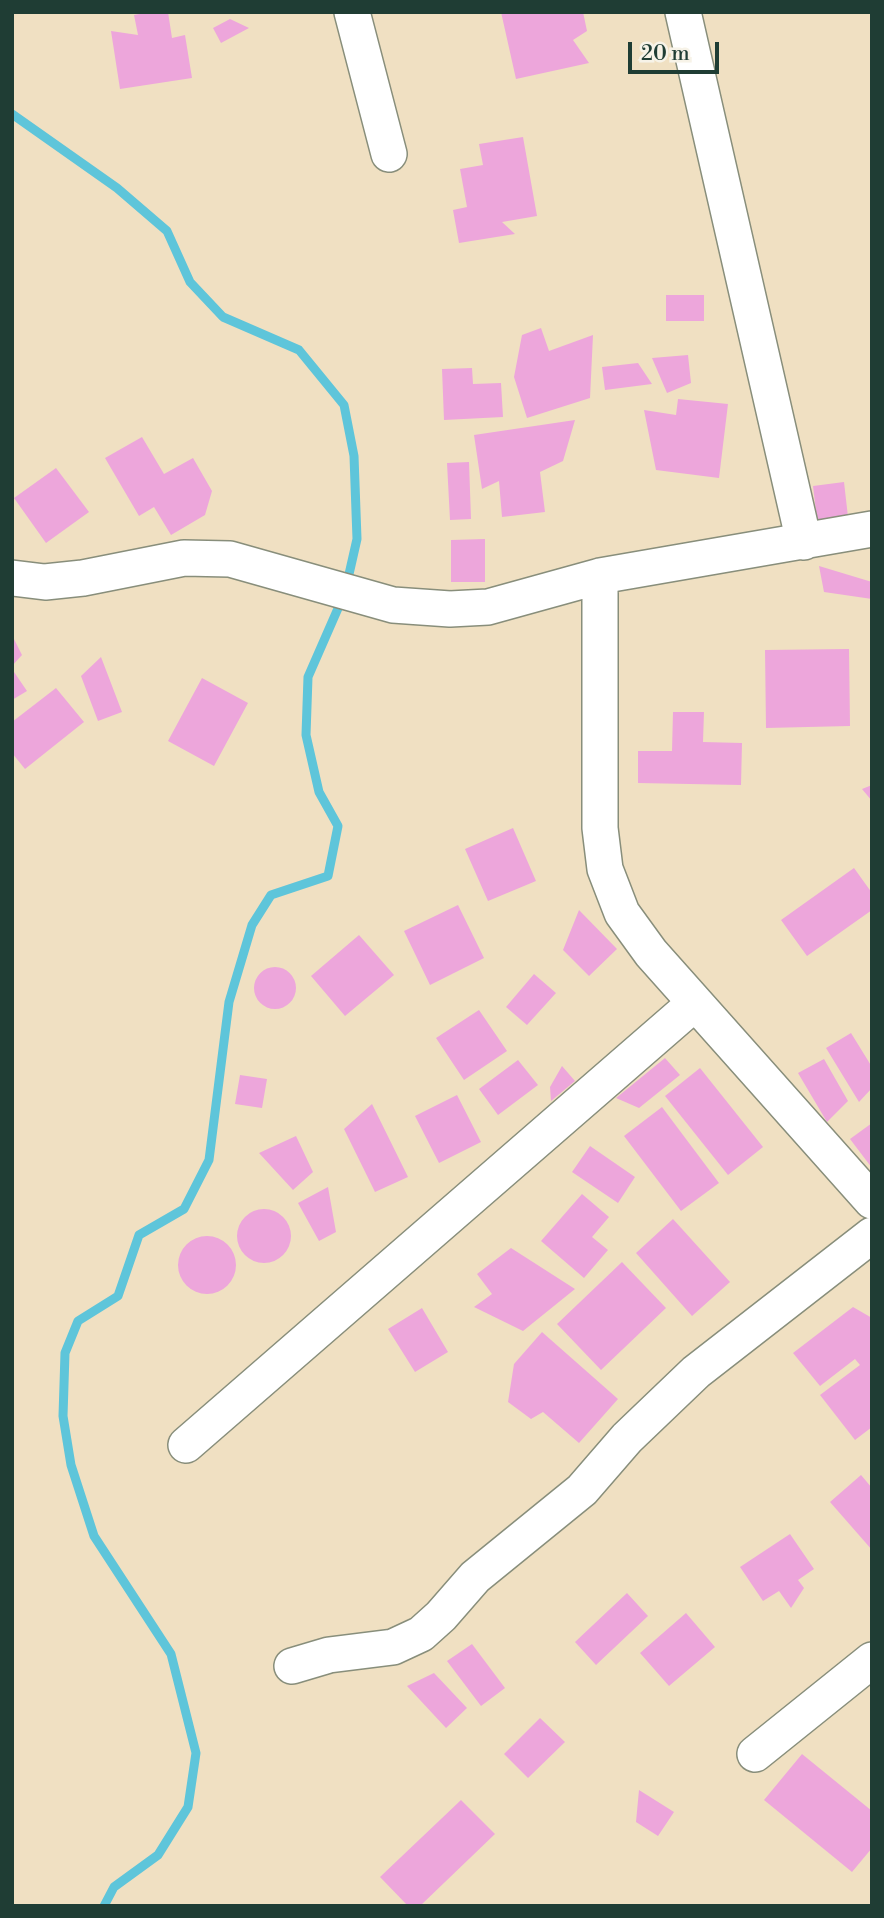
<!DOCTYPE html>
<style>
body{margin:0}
#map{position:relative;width:884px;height:1918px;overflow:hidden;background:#f0e0c2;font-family:"Libre Bodoni",serif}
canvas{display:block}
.frame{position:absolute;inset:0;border:14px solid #1f3d34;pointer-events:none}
.scale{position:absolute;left:628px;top:42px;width:91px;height:32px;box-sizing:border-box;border:4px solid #1f3d34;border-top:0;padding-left:9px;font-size:21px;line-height:24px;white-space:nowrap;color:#1f3d34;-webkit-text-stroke:5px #f7f3e8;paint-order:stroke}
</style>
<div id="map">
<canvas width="884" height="1918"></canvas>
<div class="frame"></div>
<div class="scale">20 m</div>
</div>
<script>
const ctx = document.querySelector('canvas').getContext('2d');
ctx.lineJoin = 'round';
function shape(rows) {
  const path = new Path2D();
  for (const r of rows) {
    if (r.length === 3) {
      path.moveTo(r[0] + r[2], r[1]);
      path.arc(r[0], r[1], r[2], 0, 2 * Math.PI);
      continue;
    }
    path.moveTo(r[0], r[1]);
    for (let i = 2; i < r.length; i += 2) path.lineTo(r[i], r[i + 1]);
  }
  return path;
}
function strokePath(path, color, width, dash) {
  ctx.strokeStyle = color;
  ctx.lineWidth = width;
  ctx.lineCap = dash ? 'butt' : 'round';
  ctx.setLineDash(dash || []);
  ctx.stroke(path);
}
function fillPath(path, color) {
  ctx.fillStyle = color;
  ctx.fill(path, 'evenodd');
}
const stream = shape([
 [12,114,117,188,167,231,190,282,223,317,299,350,344,405,354,456,357,539,347,583],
 [104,1906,114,1887,158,1855,188,1807,196,1753,171,1654,94,1536,71,1465,63,1416,65,1353,78,1321,118,1296,139,1235,184,1209,209,1160,229,1002,252,925,271,895,328,876,338,826,319,792,306,735,308,677,343,597]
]);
const building = shape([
 [150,12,168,12,172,38,185,35,192,78,120,89,111,31,138,35,134,15],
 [501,12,567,12,568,14,583,12,587,31,573,40,589,63,516,79],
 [230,19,249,28,221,43,213,28],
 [523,137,537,216,502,222,515,234,459,243,453,210,467,207,460,169,483,165,479,144],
 [666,295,704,295,704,321,666,321],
 [541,328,549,351,593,335,590,398,527,418,514,377,522,335],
 [688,355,691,383,667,393,652,358],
 [638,363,652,384,605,390,602,367],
 [472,368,473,384,501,383,503,417,444,420,442,369],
 [678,399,728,404,719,478,656,470,644,410,676,415],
 [575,420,563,461,540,472,545,512,502,517,499,481,482,489,474,435],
 [142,437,164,474,193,458,212,491,205,515,171,535,154,507,139,516,105,458],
 [469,462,471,519,450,520,447,463],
 [56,468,89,512,46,543,14,498],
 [844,482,848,517,817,520,813,486],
 [485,539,485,582,451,582,451,540],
 [819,566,872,582,872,599,824,592],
 [12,635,22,655,12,666],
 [849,649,850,726,766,728,765,650],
 [101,657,122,712,98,721,81,676],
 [12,669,27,691,12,700],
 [202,678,248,703,214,766,168,741],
 [56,688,84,722,25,769,12,753,12,722],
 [673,712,704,712,703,742,742,743,741,785,638,783,638,751,672,751],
 [872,785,872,801,862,789],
 [513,828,536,881,488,901,465,849],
 [854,868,872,893,872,910,807,956,781,920],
 [458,905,484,958,430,985,404,931],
 [579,910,617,949,589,976,563,950],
 [359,935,394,975,345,1016,311,976],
 [275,988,21],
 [534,974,556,993,527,1025,506,1007],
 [479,1010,507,1051,464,1080,436,1038],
 [851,1033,872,1067,872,1088,859,1102,826,1048],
 [665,1058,680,1075,639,1108,616,1098],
 [824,1059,848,1101,827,1122,798,1073],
 [518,1060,538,1085,498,1115,479,1089],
 [562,1066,575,1081,551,1101,550,1087],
 [700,1068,763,1147,728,1175,665,1096],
 [240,1075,267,1079,262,1108,235,1104],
 [457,1095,481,1142,439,1163,415,1116],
 [372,1104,408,1177,375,1192,344,1129],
 [662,1107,719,1183,681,1211,624,1136],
 [872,1123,872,1168,850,1139],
 [296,1136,313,1172,293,1190,259,1153],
 [590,1146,635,1177,618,1203,572,1172],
 [328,1187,336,1232,319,1241,298,1203],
 [582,1194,609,1217,592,1237,608,1250,584,1278,541,1241],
 [264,1236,27],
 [673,1219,730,1282,692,1316,636,1253],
 [207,1265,29],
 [511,1248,575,1289,523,1331,474,1307,492,1294,477,1274],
 [622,1262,666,1308,601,1370,557,1324],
 [853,1307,872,1318,872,1427,855,1440,820,1395,860,1365,855,1359,820,1386,793,1353],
 [422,1308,448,1352,415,1372,388,1329],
 [542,1332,618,1399,579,1443,543,1412,531,1419,508,1402,514,1364],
 [861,1475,872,1488,872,1550,830,1502],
 [790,1534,814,1569,798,1580,804,1588,791,1608,779,1591,763,1601,740,1567],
 [627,1593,648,1616,596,1665,575,1642],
 [686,1613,715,1647,669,1686,640,1653],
 [472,1644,505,1688,481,1706,447,1661],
 [434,1673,467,1708,446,1728,407,1686],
 [540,1718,565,1742,528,1778,504,1754],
 [802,1754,872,1811,872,1848,852,1872,764,1800],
 [639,1790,674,1812,658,1836,636,1822],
 [461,1800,495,1834,420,1906,408,1906,380,1877]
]);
const minor = shape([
 [352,12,389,154],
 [683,12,804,542],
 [600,576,600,828,605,869,622,913,651,953,872,1201],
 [12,578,45,582,83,578,184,558,230,559,393,605,450,609,488,607,600,576,872,529],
 [186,1445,695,1003],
 [292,1666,329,1655,393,1647,421,1634,441,1616,475,1577,582,1490,627,1438,696,1372,872,1235],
 [755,1754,872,1660]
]);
strokePath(stream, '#5ec5da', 9);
fillPath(building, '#eda6db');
strokePath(minor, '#888e7b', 38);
strokePath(minor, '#fff', 35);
</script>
